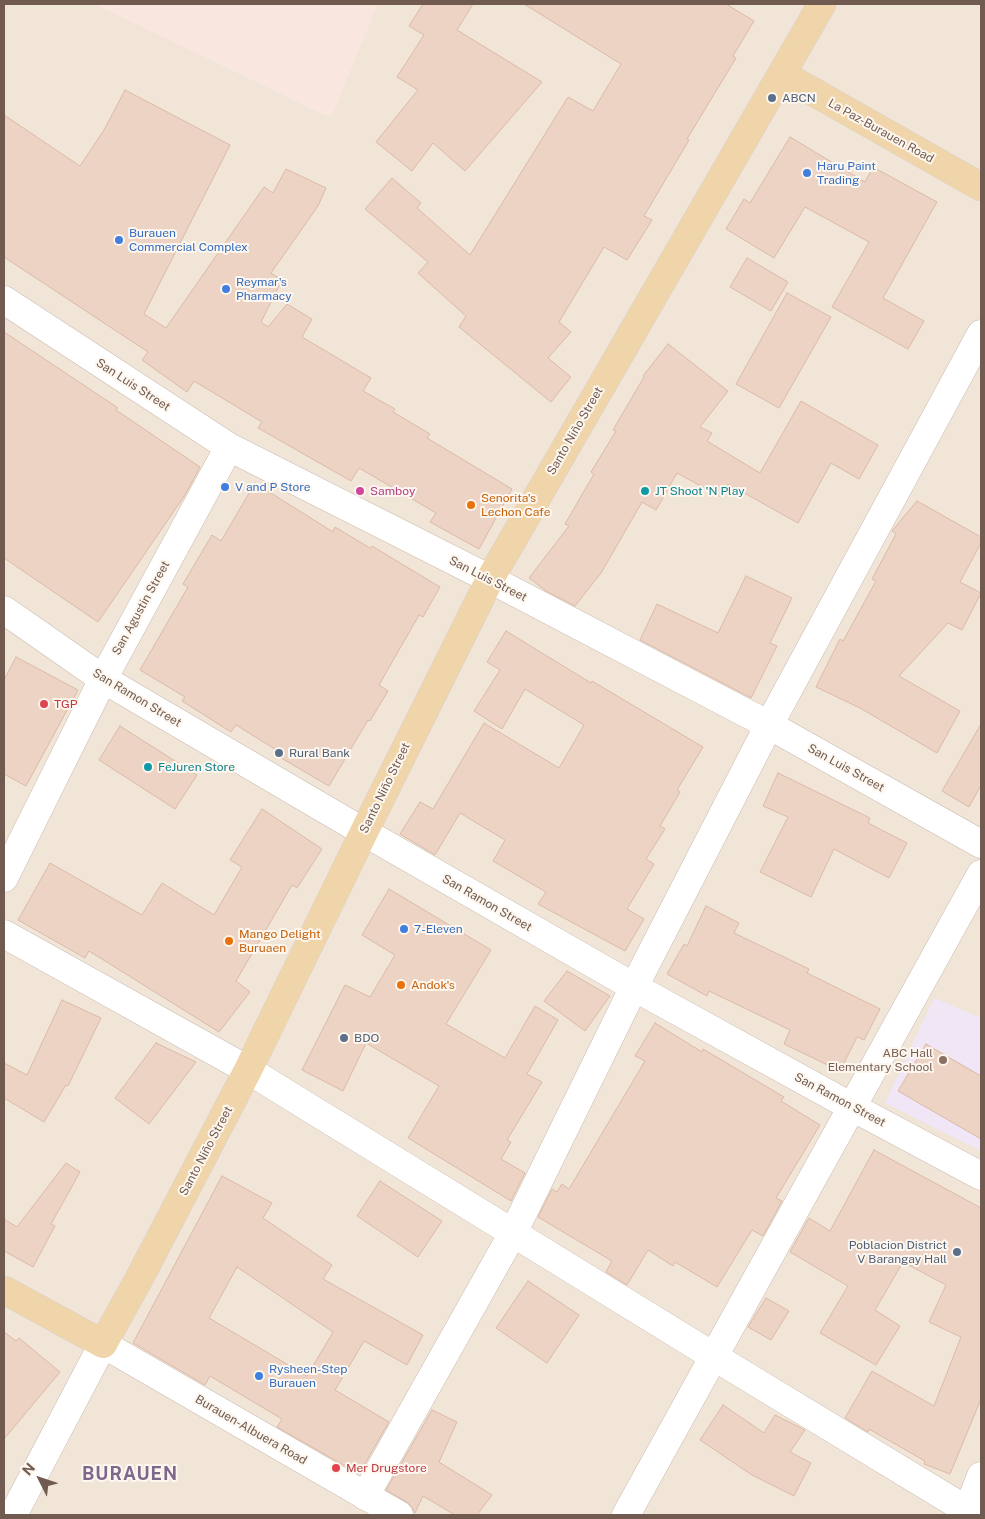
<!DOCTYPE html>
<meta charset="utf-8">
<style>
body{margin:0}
#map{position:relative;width:985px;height:1519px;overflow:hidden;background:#faf3e9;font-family:"Public Sans",sans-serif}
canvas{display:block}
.frame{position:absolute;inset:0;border:5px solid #715b50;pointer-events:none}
.north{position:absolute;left:15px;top:1454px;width:50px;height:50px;-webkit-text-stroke:4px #fdf7ef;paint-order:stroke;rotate:311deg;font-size:14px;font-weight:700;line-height:20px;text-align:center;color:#715b50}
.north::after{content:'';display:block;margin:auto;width:18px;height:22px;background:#715b50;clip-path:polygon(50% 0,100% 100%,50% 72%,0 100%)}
</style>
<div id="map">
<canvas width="985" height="1519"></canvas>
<div class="frame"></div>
<div class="north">N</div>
</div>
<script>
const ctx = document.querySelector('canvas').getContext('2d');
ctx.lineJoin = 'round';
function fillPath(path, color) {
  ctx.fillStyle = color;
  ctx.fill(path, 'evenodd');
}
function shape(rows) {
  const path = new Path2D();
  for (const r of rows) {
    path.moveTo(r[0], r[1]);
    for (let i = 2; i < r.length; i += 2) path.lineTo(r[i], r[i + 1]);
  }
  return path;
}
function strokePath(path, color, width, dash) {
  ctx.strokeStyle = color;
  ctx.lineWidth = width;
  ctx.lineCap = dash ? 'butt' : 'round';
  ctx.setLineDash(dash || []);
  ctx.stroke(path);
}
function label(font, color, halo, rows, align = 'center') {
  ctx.font = font + ' "Public Sans",sans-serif';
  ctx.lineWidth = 4;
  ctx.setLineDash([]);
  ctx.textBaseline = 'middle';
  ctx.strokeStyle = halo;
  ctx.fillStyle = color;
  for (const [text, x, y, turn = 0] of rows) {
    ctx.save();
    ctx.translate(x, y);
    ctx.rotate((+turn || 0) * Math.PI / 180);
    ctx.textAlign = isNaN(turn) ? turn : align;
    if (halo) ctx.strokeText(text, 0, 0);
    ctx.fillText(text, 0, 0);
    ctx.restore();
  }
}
const residential = shape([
 [4,4,981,4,981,1515,4,1515]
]);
const commercial = shape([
 [94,4,378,4,331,118]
]);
const education = shape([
 [934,998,981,1018,981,1151,885,1103]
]);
const building = shape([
 [423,4,473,4,457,30,542,82,465,171,433,143,412,171,376,142,418,90,397,77,424,35,409,26,423,4],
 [524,4,726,4,754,21,733,56,736,58,687,139,689,140,644,216,652,220,627,260,604,247,559,322,571,332,548,358,571,377,551,402,459,327,466,316,418,273,428,262,365,209,392,178,421,203,417,208,470,255,568,97,593,111,621,64,524,4],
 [125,90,230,145,144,314,166,328,264,187,273,193,286,169,326,188,318,206,271,273,282,280,261,322,268,327,287,304,312,319,302,337,371,378,363,391,395,409,393,412,430,434,427,438,512,489,479,549,430,522,436,513,359,468,351,481,258,428,262,422,194,381,187,392,142,360,148,352,4,257,4,115,80,166,104,130,125,90],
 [790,137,865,182,873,167,937,202,883,298,924,321,908,349,832,307,869,242,805,207,774,258,726,229,744,199,750,203,790,137],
 [747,258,788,282,771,311,730,287,747,258],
 [787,293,831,317,779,408,736,384,787,293],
 [4,332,118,408,116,410,200,467,185,495,98,622,4,558,4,332],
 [668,344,728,391,700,427,712,433,707,441,760,473,801,401,878,445,859,479,831,463,798,523,728,484,721,497,677,473,656,510,642,502,601,573,575,606,546,591,529,578,569,526,565,524,594,474,591,472,616,431,613,430,644,377,643,376,668,344],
 [255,483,333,532,335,527,370,548,372,546,440,587,423,617,419,615,379,685,388,691,370,721,368,720,329,786,276,755,278,751,236,725,231,732,182,701,185,697,140,670,188,587,183,584,212,535,221,541,255,483],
 [917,501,981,537,981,543,960,582,981,593,962,630,948,623,899,676,960,711,937,753,860,708,816,687,840,639,843,641,876,581,872,579,896,534,892,531,917,501],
 [746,576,792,598,770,643,777,646,751,698,640,640,657,604,718,633,746,576],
 [506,631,591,683,592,681,703,747,677,790,680,792,660,826,665,829,646,859,654,864,627,909,644,919,625,951,538,904,546,892,493,861,505,840,460,813,435,855,400,834,420,802,433,809,484,723,559,768,584,725,525,689,502,729,474,711,500,670,487,662,506,631],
 [16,657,78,690,26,786,4,774,4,680,16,657],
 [981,724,981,785,969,807,942,791,981,724],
 [120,726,197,775,175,809,99,760,120,726],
 [778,773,870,818,868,823,907,843,889,878,834,849,811,897,760,872,788,817,763,806,778,773],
 [262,809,322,849,297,888,292,885,236,981,250,992,219,1032,89,951,85,958,18,920,50,863,142,915,162,883,214,915,242,867,230,860,262,809],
 [389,889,491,950,446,1024,505,1058,535,1006,558,1020,527,1074,542,1082,507,1140,511,1142,501,1159,525,1173,511,1201,408,1138,439,1086,366,1043,343,1091,302,1070,345,985,370,997,395,955,362,935,389,889],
 [706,906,739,923,734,933,809,969,807,973,880,1009,864,1040,857,1037,840,1071,784,1044,790,1030,709,991,707,996,667,974,684,944,687,946,706,906],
 [567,971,610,996,585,1031,544,1001,567,971],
 [62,1000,101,1018,68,1086,66,1085,44,1122,4,1098,4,1063,27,1075,62,1000],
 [655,1023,702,1052,703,1049,784,1097,781,1101,820,1125,776,1198,782,1201,763,1236,752,1230,717,1287,675,1262,673,1266,648,1250,627,1285,606,1272,612,1261,538,1217,552,1189,557,1192,562,1184,569,1189,645,1061,635,1056,655,1023],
 [156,1043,196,1062,149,1124,115,1098,156,1043],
 [926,1044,981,1076,981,1139,898,1091,926,1044],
 [874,1150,981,1208,981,1399,950,1474,924,1464,925,1461,869,1429,868,1432,845,1418,872,1371,934,1406,961,1337,929,1322,946,1285,903,1262,875,1310,900,1326,876,1365,820,1333,848,1286,790,1252,809,1218,830,1231,874,1150],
 [66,1163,80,1172,51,1224,55,1226,33,1267,4,1251,4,1219,17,1227,66,1163],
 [222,1176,272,1203,263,1218,332,1265,323,1279,423,1335,407,1365,364,1341,335,1390,389,1422,359,1474,277,1427,282,1419,210,1376,205,1385,133,1343,222,1176],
 [237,1267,333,1332,307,1376,209,1318,237,1267],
 [380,1181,442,1221,418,1257,357,1216,380,1181],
 [528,1281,579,1315,547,1363,496,1328,528,1281],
 [766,1298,789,1311,771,1340,748,1327,766,1298],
 [4,1332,16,1341,19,1338,60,1372,4,1439,4,1332],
 [723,1405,764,1433,775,1415,805,1430,790,1452,811,1463,794,1496,752,1475,700,1440,723,1405],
 [432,1410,457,1422,439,1462,492,1495,477,1515,455,1515,423,1496,415,1513,412,1507,407,1502,386,1490,432,1410]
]);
const minor = shape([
 [4,300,229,447,490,579,769,725,981,844],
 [4,610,103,679,364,832,634,987,852,1107,981,1176],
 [4,878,103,679,229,447],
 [4,934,248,1070,713,1356,975,1515],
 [365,1496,513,1233,634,987,769,725,981,334],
 [13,1515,103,1344],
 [626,1515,981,874],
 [966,1515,981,1476]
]);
const tertiary = shape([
 [103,1344,399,1515]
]);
const primary = shape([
 [782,74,981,187],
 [4,1290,103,1344,140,1277,248,1070,364,832,490,579,822,4]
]);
const markers = [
 [772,98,5,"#5c6f8a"],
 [807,173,5,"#3f7fe0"],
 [119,240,5,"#3f7fe0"],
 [226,289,5,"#3f7fe0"],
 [225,487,5,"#3f7fe0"],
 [360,491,5,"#d1479c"],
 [645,491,5,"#0f9aa8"],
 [471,505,5,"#e8710a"],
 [44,704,5,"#e0444e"],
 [279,753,5,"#5c6f8a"],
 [148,767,5,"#0f9aa8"],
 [404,929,5,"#3f7fe0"],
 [229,941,5,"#e8710a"],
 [401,985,5,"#e8710a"],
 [344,1038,5,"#5c6f8a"],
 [943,1060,5,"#8d6e63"],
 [957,1252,5,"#5c6f8a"],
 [259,1376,5,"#3f7fe0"],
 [336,1468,5,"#e0444e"]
];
const serviceNames = [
 ["ABCN",782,98],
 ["Rural Bank",289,753],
 ["BDO",354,1038],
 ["Poblacion District",947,1245,"right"],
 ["V Barangay Hall",947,1259,"right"]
];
const streetNames = [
 ["La Paz-Burauen Road",881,131,29],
 ["San Luis Street",133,385,33],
 ["Santo Niño Street",575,431,-60],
 ["San Luis Street",488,579,27],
 ["San Agustin Street",141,608,-61],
 ["San Ramon Street",137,698,31],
 ["San Luis Street",846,768,29],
 ["Santo Niño Street",385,788,-64],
 ["San Ramon Street",487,903,30],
 ["San Ramon Street",840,1100,28],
 ["Santo Niño Street",206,1151,-62],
 ["Burauen-Albuera Road",251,1430,30]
];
const shopNames = [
 ["Haru Paint",817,166],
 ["Trading",817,180],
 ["Burauen",129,233],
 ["Commercial Complex",129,247],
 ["Reymar's",236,282],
 ["Pharmacy",236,296],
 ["V and P Store",235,487],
 ["7-Eleven",414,929],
 ["Rysheen-Step",269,1369],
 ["Burauen",269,1383]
];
const hotelNames = [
 ["Samboy",370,491]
];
const cultureNames = [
 ["JT Shoot 'N Play",655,491],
 ["FeJuren Store",158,767]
];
const foodNames = [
 ["Senorita's",481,498],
 ["Lechon Cafe",481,512],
 ["Mango Delight",239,934],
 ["Buruaen",239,948],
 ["Andok's",411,985]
];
const healthNames = [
 ["TGP",54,704],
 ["Mer Drugstore",346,1468]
];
const educationNames = [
 ["ABC Hall",933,1053],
 ["Elementary School",933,1067]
];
const districtNames = [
 ["BURAUEN",130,1474]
];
fillPath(residential, '#f1e5d8');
fillPath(commercial, '#f9e6de');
fillPath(education, '#f0e6f6');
fillPath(building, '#ecd3c4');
strokePath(building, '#dcbaa7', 1);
strokePath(minor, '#cbbbb0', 29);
strokePath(tertiary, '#cbbbb0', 29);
strokePath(primary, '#d7d1ce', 29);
strokePath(minor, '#fff', 28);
strokePath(tertiary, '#fff', 28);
strokePath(primary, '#f0d5aa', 28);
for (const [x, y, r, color] of markers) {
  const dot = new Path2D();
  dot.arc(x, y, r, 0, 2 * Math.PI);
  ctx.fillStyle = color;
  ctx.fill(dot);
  strokePath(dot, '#fdf7ef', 2);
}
label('12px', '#4e5e75', '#fdf7ef', serviceNames, 'left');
label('12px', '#715b50', '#fdf7ef', streetNames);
label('12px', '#366cbe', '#fdf7ef', shopNames, 'left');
label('12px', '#b23c85', '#fdf7ef', hotelNames, 'left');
label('12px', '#0d838f', '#fdf7ef', cultureNames, 'left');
label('12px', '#c56008', '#fdf7ef', foodNames, 'left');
label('12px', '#be3a42', '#fdf7ef', healthNames, 'left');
label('12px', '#785e54', '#fdf7ef', educationNames, 'right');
ctx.letterSpacing = '1px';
label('bold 18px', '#80678c', '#fdf7ef', districtNames);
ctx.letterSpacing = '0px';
</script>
